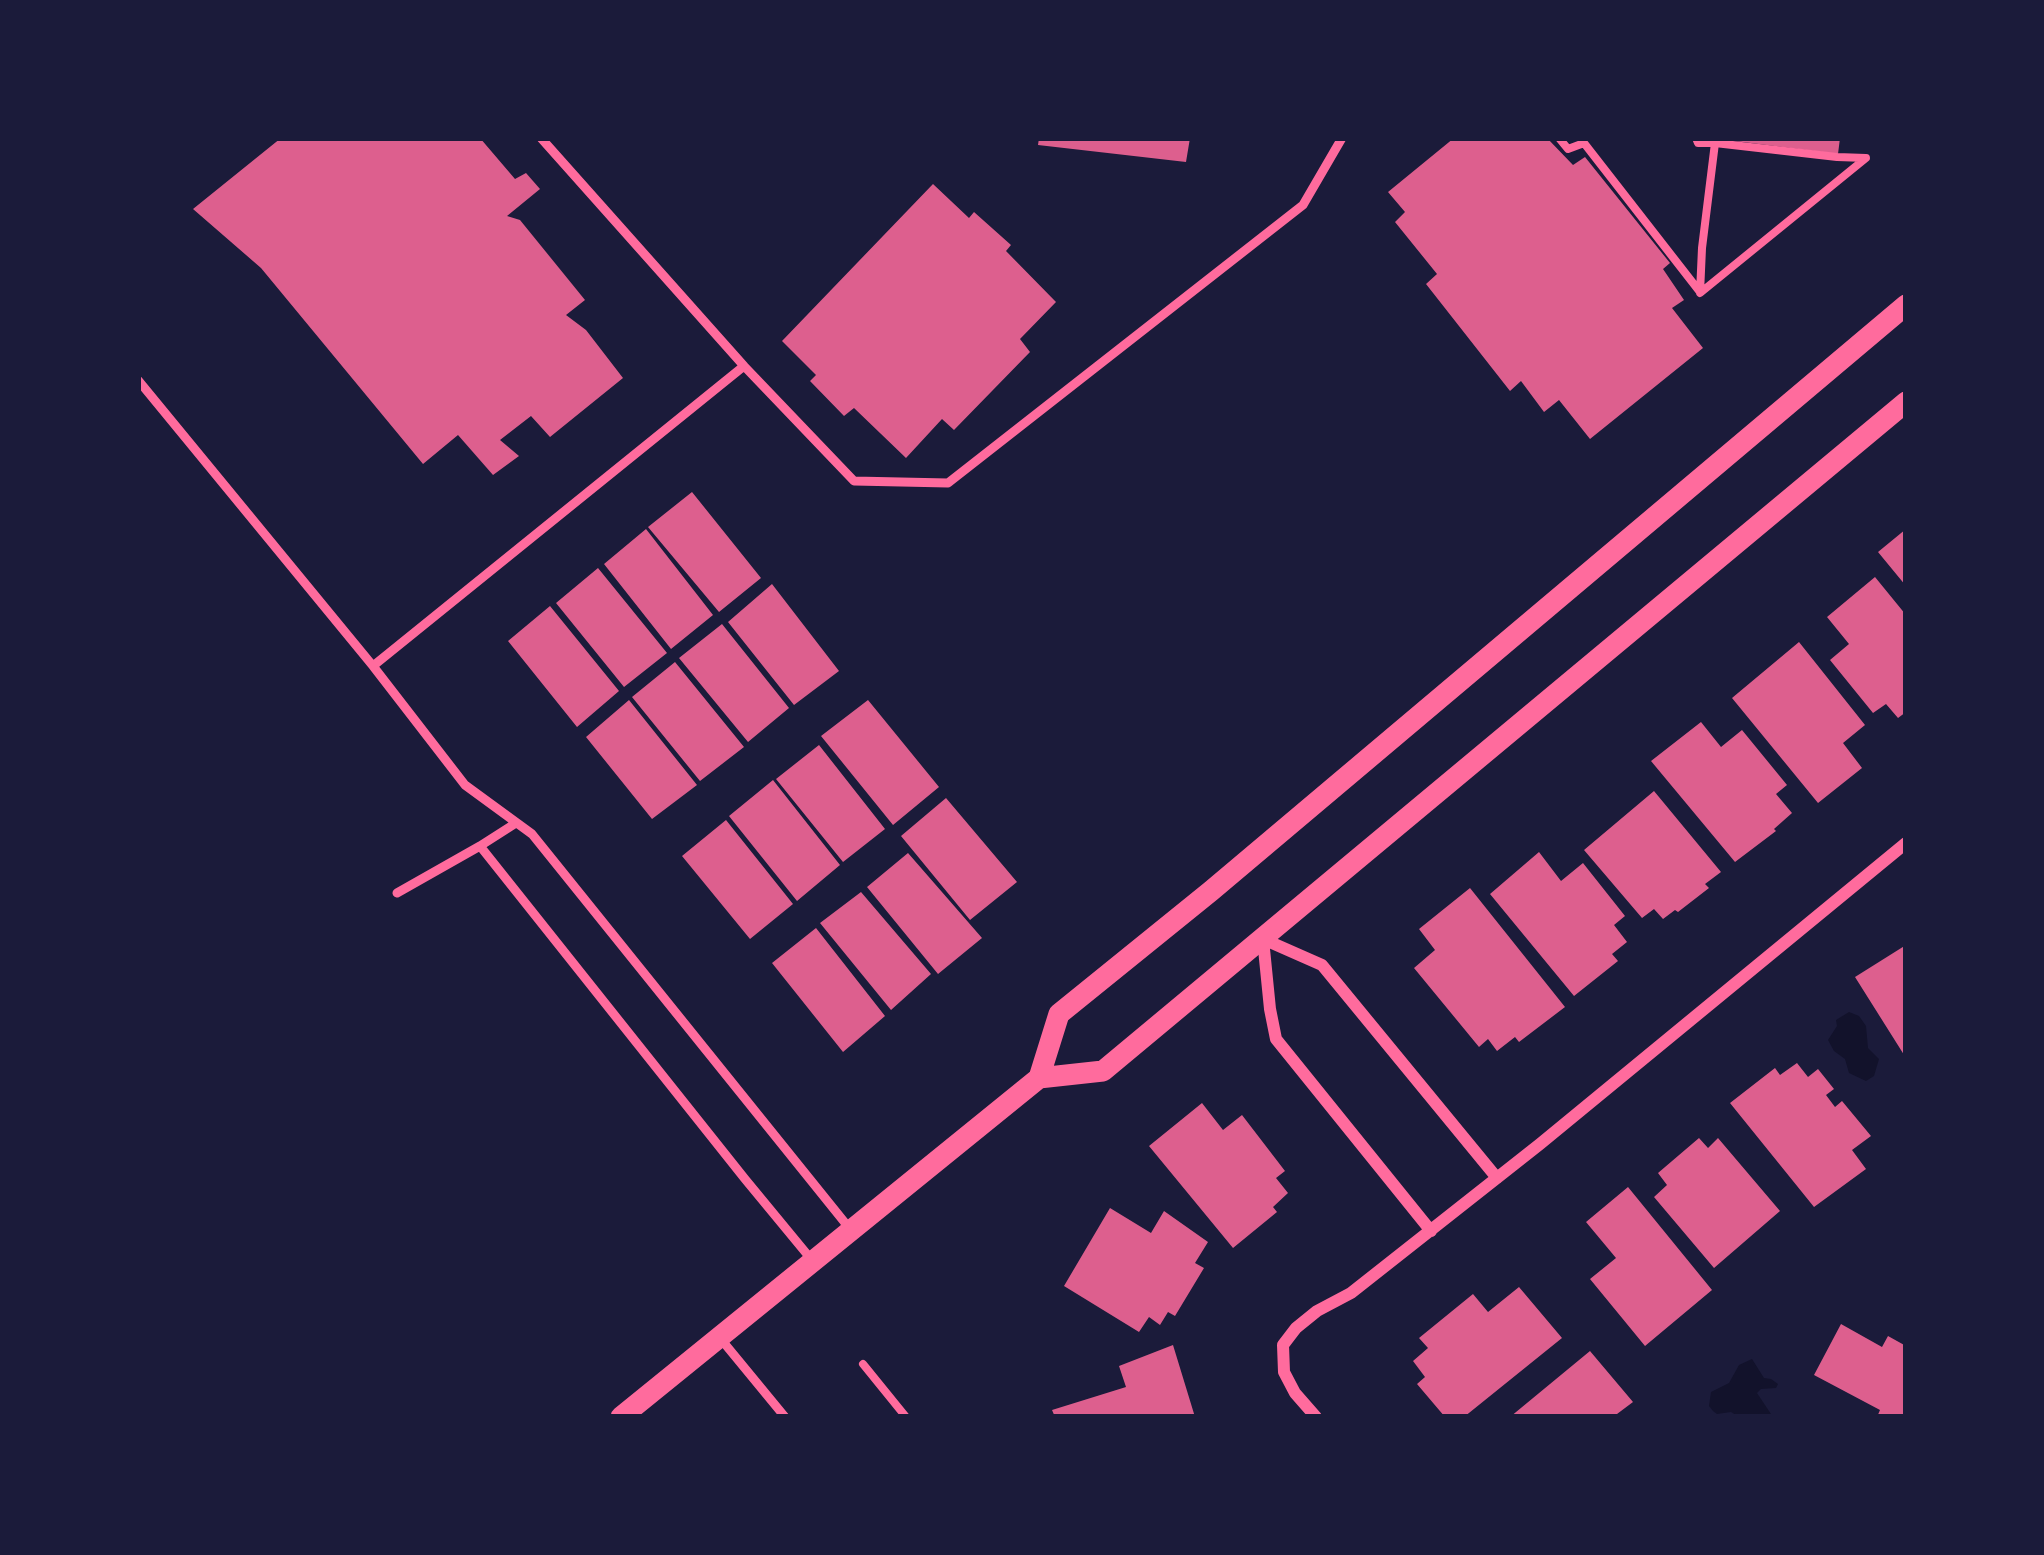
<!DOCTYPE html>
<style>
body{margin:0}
#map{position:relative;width:2044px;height:1555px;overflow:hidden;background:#1b1b3a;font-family:"Work Sans",sans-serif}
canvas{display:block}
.frame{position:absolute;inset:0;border:141px solid #1b1b3a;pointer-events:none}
</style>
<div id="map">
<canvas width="2044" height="1555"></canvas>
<div class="frame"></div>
</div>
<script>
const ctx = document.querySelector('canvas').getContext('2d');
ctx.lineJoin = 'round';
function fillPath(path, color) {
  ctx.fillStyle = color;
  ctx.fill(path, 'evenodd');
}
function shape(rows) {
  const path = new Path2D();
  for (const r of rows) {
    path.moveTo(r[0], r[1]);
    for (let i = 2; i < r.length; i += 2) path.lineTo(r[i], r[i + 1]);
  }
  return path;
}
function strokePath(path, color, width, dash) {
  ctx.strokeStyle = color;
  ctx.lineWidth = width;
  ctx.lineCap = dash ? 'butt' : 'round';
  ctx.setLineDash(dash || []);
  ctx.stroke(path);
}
const water = shape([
 [1849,1012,1859,1016,1866,1026,1868,1048,1879,1059,1874,1076,1866,1081,1849,1073,1845,1059,1834,1051,1828,1040,1837,1026,1836,1020],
 [1752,1359,1764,1378,1771,1379,1778,1384,1776,1388,1761,1389,1757,1393,1773,1417,1739,1417,1731,1412,1717,1414,1713,1411,1709,1406,1711,1392,1729,1383,1739,1365]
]);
const building = shape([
 [281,138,480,138,515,179,526,173,540,189,507,216,520,220,585,300,566,315,586,330,623,378,550,437,531,416,500,440,519,456,493,475,458,435,423,464,261,268,193,209],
 [1039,138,1190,138,1186,162,1038,145],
 [1454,138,1547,138,1573,165,1585,157,1670,263,1663,269,1684,300,1672,308,1703,348,1590,439,1559,400,1544,412,1521,381,1510,391,1426,284,1437,274,1395,222,1405,212,1388,192],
 [1735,138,1840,138,1838,154,1735,141],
 [933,184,969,218,974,212,1011,245,1006,251,1056,302,1020,339,1030,352,954,430,942,419,906,458,854,408,844,416,810,381,816,375,782,341],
 [692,492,761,578,719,612,648,527],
 [646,529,713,615,671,649,604,564],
 [1906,529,1906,586,1878,552],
 [598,568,667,653,624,687,556,603],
 [1875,577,1906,615,1906,712,1898,718,1886,704,1873,713,1830,660,1849,644,1827,617],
 [772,584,839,671,794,705,728,622],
 [550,606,619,691,577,727,508,641],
 [722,624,789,708,748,742,679,658],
 [1799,642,1865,725,1843,743,1862,768,1818,803,1732,698],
 [675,662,744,747,700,781,632,697],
 [629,700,697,785,652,819,586,737],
 [868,700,939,787,893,825,821,736],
 [1701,722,1721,747,1742,730,1787,785,1776,794,1792,813,1774,829,1776,831,1735,862,1651,761],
 [819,745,885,829,843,862,776,779],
 [773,780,840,865,797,901,729,816],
 [1654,791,1721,872,1705,884,1709,888,1678,912,1675,910,1663,919,1654,909,1642,918,1584,850],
 [946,798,1017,882,970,920,901,836],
 [726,820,793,904,750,939,682,856],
 [1539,852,1561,881,1583,863,1625,916,1614,925,1627,942,1612,954,1618,961,1574,996,1490,894],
 [908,853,982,938,938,974,867,887],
 [1470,888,1565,1007,1519,1042,1515,1037,1497,1051,1488,1039,1479,1047,1414,968,1435,950,1419,929],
 [861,892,931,974,891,1010,820,923],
 [816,928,885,1016,843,1052,772,963],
 [1906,945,1906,1058,1855,977],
 [1797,1063,1808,1077,1818,1069,1834,1089,1826,1095,1835,1107,1842,1101,1871,1136,1852,1150,1866,1169,1814,1207,1730,1103,1775,1068,1780,1075],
 [1202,1103,1223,1130,1242,1115,1285,1171,1276,1178,1288,1193,1273,1207,1277,1212,1233,1248,1149,1146],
 [1699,1138,1708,1148,1718,1138,1780,1211,1714,1268,1654,1197,1667,1185,1658,1173],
 [1628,1187,1712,1290,1645,1346,1590,1279,1616,1258,1586,1222],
 [1110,1208,1151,1233,1164,1211,1208,1242,1195,1263,1204,1268,1175,1316,1168,1312,1160,1325,1149,1317,1139,1332,1064,1286],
 [1519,1287,1562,1338,1464,1417,1445,1417,1417,1384,1425,1377,1413,1361,1428,1348,1419,1338,1473,1294,1488,1312],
 [1841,1324,1882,1347,1888,1336,1906,1346,1906,1417,1877,1417,1880,1410,1814,1375],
 [1173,1345,1195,1417,1055,1417,1052,1410,1126,1387,1119,1366],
 [1590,1351,1633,1402,1613,1417,1510,1417]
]);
const path = shape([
 [1559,138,1568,149,1584,143,1700,292],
 [1696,138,1698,143,1715,143],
 [1715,143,1837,157,1866,158,1700,293,1702,248,1715,143],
 [863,1364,906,1417]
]);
const service = shape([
 [744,366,854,481,948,483,1303,205,1342,138],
 [138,380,373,666,465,785,532,834,850,1229],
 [373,666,744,366,541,138],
 [480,846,516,823],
 [397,893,480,846,745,1179,811,1259],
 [720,1338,785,1417]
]);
const minor = shape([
 [1431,1231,1276,1039,1270,1009,1263,939,1322,965,1497,1178],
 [1316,1417,1295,1393,1284,1372,1283,1345,1296,1328,1317,1311,1351,1293,1540,1144,1906,843]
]);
const tertiary = shape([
 [1039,1078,1059,1014,1211,891,1906,305],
 [621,1417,1039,1078,1103,1071,1906,402]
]);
fillPath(water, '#12122b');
fillPath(building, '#dd5f8e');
strokePath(path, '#ff6b9d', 8);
strokePath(service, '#ff6b9d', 9);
strokePath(minor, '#ff6b9d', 12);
strokePath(tertiary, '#ff6b9d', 21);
</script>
